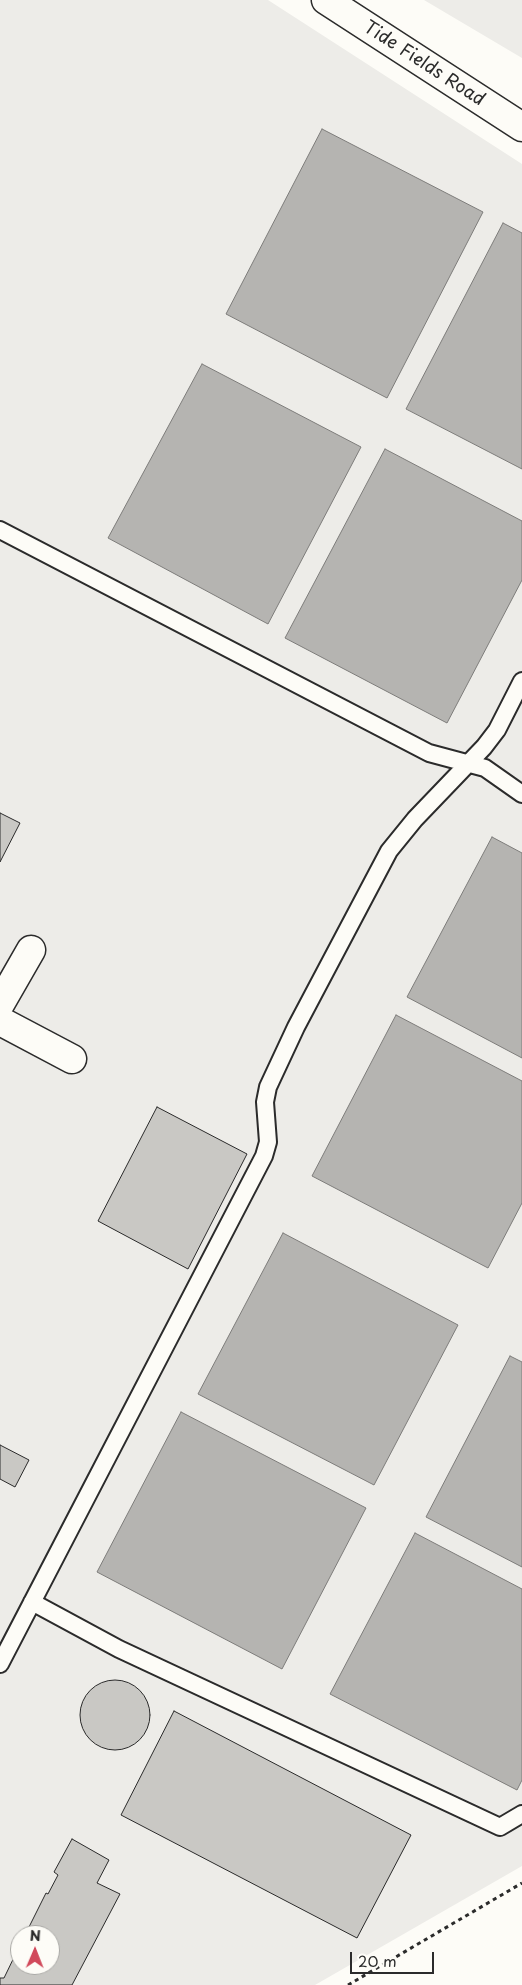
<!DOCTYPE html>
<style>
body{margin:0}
#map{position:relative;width:522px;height:1985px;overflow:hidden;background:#fdfcf7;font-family:"Playpen Sans",sans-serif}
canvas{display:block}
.north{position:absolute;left:10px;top:1925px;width:50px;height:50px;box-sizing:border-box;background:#fdfcf7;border:1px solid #a9a8a5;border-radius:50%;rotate:1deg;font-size:14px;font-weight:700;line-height:20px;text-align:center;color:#2b2b2b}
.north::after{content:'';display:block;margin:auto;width:18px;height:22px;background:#d1495b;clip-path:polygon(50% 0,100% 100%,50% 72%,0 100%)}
.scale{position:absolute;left:350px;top:1952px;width:84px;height:22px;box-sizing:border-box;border:2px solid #2b2b2b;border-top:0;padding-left:6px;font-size:15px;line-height:18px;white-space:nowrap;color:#2b2b2b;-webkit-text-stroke:4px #fdfcf7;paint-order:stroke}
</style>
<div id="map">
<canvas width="522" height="1985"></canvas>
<div class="north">N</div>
<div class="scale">20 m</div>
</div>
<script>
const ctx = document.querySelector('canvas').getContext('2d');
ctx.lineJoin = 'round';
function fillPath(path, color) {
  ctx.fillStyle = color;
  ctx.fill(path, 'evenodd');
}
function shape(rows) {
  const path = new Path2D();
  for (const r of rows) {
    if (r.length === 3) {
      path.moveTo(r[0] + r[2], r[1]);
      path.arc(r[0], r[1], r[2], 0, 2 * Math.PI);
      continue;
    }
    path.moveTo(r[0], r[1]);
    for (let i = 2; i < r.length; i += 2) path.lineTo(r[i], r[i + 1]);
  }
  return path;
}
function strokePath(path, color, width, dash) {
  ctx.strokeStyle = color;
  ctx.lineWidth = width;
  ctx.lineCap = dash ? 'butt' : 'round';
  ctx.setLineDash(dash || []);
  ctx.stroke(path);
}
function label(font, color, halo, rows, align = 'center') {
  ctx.font = font + ' "Playpen Sans",sans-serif';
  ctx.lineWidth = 4.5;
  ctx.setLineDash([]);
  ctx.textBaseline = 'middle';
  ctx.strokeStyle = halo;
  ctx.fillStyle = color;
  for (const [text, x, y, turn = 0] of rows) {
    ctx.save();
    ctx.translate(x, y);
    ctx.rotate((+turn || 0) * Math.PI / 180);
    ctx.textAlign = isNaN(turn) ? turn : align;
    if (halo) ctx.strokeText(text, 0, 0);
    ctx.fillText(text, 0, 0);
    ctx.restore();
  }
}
const built = shape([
 [0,0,268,0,522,164,522,1866,315,1985,0,1985],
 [20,1935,50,1935,50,1965,20,1965],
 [424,0,522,0,522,58]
]);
const water = shape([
 [322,129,483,212,387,398,226,314,322,129],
 [503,223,522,233,522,469,406,409,503,223],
 [202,364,361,447,268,624,108,538,202,364],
 [385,449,522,521,522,580,447,723,285,638,385,449],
 [492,837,522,853,522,1058,407,997,492,837],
 [396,1015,522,1081,522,1203,488,1268,312,1176,396,1015],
 [283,1233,458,1325,374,1485,198,1394,283,1233],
 [510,1356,522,1362,522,1567,426,1517,510,1356],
 [181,1412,366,1508,282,1669,97,1572,181,1412],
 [415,1533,522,1589,522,1780,517,1790,330,1694,415,1533]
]);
const building = shape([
 [0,813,20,823,0,862,0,813],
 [157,1107,247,1154,188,1269,98,1221,157,1107],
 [0,1445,29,1460,15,1487,0,1479,0,1445],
 [115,1715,35],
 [174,1711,411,1835,357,1938,121,1815,174,1711],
 [72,1839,109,1860,97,1883,120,1894,72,1985,0,1985,0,1978,4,1978,20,1945,20,1965,50,1965,50,1935,25,1935,46,1893,48,1894,58,1875,54,1872,72,1839]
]);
const path = shape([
 [348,1985,522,1883]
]);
const lane = shape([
 [0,530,429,753,485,768,522,794],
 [32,1602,119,1649,500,1827,522,1814],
 [0,1664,264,1156,268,1142,265,1102,268,1087,296,1027,389,851,415,819,484,747,497,730,522,681]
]);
const street = shape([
 [326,0,522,127],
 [0,1004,31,950],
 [0,1021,72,1059]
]);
const streetNames = [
 ["Tide Fields Road",424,64,33]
];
fillPath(built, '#edece8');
fillPath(water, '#b5b4b1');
strokePath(water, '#7e7d7b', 1);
fillPath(building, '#c9c8c4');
strokePath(building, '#2b2b2b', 1);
strokePath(lane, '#2b2b2b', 20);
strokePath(street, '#2b2b2b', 31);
strokePath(path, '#2b2b2b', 3, [4, 4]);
strokePath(lane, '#fdfcf7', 16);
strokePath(street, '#fdfcf7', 28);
label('18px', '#2b2b2b', '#fdfcf7', streetNames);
</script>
